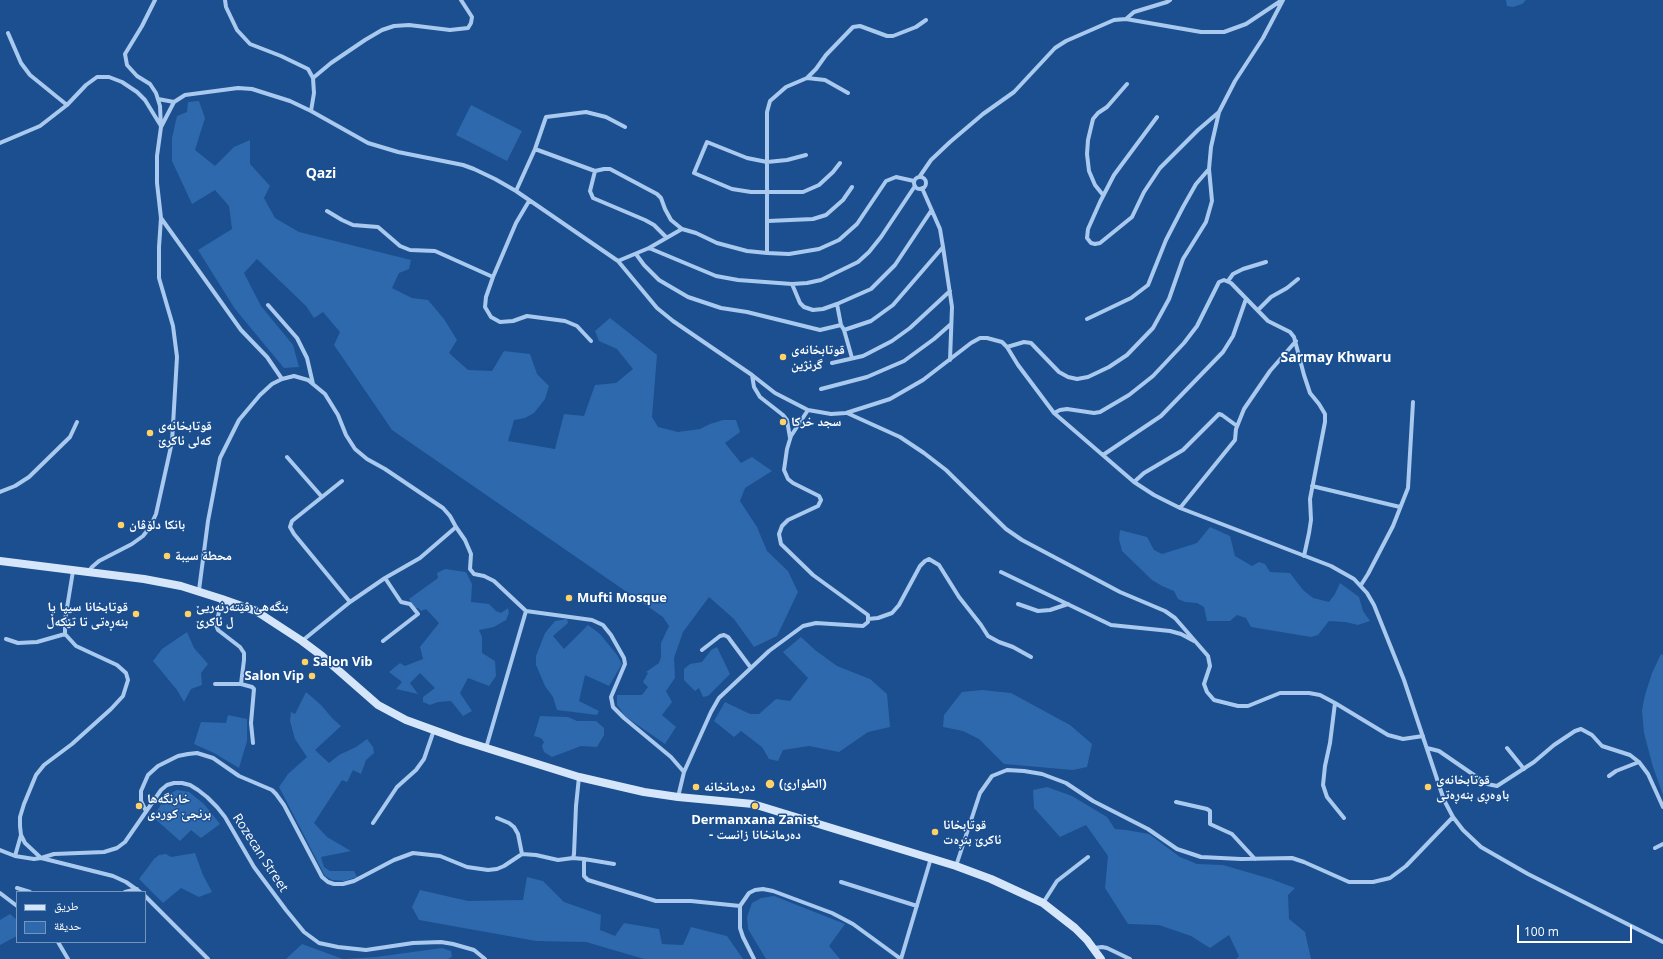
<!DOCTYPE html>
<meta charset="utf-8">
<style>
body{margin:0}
#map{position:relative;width:1663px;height:959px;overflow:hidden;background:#1b4f8f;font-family:"Open Sans","Noto Naskh Arabic",sans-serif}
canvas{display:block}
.legend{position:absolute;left:16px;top:891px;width:130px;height:52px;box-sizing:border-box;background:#1b4f8f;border:1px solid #7695bc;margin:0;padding:5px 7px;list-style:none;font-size:12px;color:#fff}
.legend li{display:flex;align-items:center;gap:8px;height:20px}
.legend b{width:20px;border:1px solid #7695bc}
.scale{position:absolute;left:1517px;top:925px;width:115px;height:18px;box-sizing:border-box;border:2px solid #fff;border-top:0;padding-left:5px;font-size:12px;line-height:14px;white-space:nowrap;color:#fff;-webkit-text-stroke:3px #1b4f8f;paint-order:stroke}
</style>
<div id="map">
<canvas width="1663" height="959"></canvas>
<ul class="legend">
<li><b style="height:5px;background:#d6e6fa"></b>طريق</li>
<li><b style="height:11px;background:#2e69ad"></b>حديقة</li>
</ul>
<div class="scale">100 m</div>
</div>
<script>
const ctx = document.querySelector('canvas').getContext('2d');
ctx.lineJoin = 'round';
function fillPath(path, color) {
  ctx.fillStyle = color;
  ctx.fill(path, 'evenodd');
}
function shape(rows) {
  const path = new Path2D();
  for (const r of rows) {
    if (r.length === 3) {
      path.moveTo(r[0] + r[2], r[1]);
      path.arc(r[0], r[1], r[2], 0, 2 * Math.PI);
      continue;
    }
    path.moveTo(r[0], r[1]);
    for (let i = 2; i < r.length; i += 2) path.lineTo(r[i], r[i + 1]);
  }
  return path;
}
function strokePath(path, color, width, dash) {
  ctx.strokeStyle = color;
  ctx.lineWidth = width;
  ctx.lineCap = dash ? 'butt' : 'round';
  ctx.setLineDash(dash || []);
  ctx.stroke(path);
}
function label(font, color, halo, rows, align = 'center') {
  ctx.font = font + ' "Open Sans","Noto Naskh Arabic",sans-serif';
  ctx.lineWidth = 3;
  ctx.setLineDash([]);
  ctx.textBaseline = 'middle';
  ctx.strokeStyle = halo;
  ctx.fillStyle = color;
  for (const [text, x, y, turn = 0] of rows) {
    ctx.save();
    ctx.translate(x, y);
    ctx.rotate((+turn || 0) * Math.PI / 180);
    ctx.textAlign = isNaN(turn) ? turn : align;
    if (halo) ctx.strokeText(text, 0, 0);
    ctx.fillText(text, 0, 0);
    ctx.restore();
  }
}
const green = shape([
 [1506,0,1526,0,1522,4,1513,7,1507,6],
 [199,101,205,118,195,150,215,166,234,147,250,140,250,164,270,186,264,198,275,218,299,232,411,260,409,269,399,273,392,288,412,298,428,300,444,319,457,340,449,353,468,370,492,371,504,351,530,354,537,374,549,386,545,399,534,413,525,418,514,420,508,441,555,449,564,414,584,416,595,385,616,383,633,369,617,349,599,341,595,331,610,318,657,355,652,417,658,427,678,432,700,429,710,424,723,420,736,420,740,432,725,443,741,463,752,457,772,471,745,488,740,501,757,527,767,551,788,571,798,592,777,636,754,647,734,619,709,597,683,632,674,658,675,678,666,691,672,702,662,715,676,727,665,744,626,717,617,705,617,695,642,695,648,687,643,682,648,673,646,672,659,663,661,657,661,643,669,626,663,617,392,430,334,345,340,332,323,312,314,318,306,306,257,259,244,273,261,306,293,345,299,367,284,368,235,309,198,250,232,229,229,206,215,190,192,204,172,161,172,138,177,116,187,112,188,102],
 [471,105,522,131,507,161,456,135],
 [1210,527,1230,536,1235,556,1252,566,1259,562,1265,564,1270,572,1290,573,1303,590,1313,598,1329,602,1335,594,1340,583,1359,597,1363,611,1370,621,1358,625,1345,622,1329,621,1318,635,1311,637,1251,627,1246,618,1237,615,1230,621,1207,621,1204,607,1197,603,1185,602,1178,599,1174,591,1162,586,1152,580,1122,551,1119,539,1120,530,1147,537,1154,550,1162,554,1197,543],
 [445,569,466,572,472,584,471,602,489,604,496,611,501,613,508,608,509,613,506,620,494,627,479,630,482,637,482,653,495,661,496,676,489,686,468,678,460,693,472,711,463,716,451,701,438,702,430,705,423,702,423,697,435,688,420,673,410,683,418,694,396,689,402,682,389,672,400,663,405,666,423,659,420,647,439,623,426,609,421,611,418,608,415,608,409,599,438,578,437,573],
 [567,619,568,623,553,636,564,649,588,625,600,634,617,655,622,664,609,686,585,675,579,701,599,711,597,715,557,710,553,697,545,686,536,665,536,656,545,633,555,621],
 [187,632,194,648,208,664,201,673,202,685,191,689,184,702,177,690,153,661,162,649],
 [801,637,815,650,837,666,870,679,887,694,890,727,868,732,839,752,809,746,783,750,778,761,769,759,762,747,741,731,734,737,714,721,725,702,750,714,759,714,776,699,790,701,808,678,783,652],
 [717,647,730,674,708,696,703,697,699,688,695,691,684,680,684,669,690,664,702,662,711,650],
 [1661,654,1663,655,1663,795,1653,767,1644,733,1642,710,1645,695,1652,673],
 [982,690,1011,693,1070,725,1092,744,1087,767,1073,770,1004,764,979,739,963,731,943,727,944,715,962,692],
 [306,692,321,705,333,719,341,726,315,750,329,763,339,755,356,747,367,739,373,747,374,753,366,760,361,774,353,770,347,782,342,780,314,823,327,837,351,851,321,857,324,867,330,871,354,871,357,877,344,881,332,880,325,876,279,787,288,774,307,757,295,739,290,721,291,712,295,714],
 [228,715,247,719,247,741,239,768,214,753,194,744,201,722,226,723],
 [540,716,568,717,577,721,596,721,604,728,604,735,597,747,581,746,552,757,544,752,542,746,544,742,541,738,534,736],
 [1047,787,1072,796,1107,817,1115,829,1126,830,1149,834,1180,857,1197,864,1223,865,1271,879,1295,888,1288,895,1289,919,1305,932,1311,959,1236,959,1239,956,1229,935,1210,948,1191,936,1159,925,1128,924,1105,888,1108,856,1086,825,1060,837,1034,808,1033,790],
 [177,790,189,792,204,804,220,824,201,838,191,830,180,841,153,817,167,795],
 [195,853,203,875,212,892,199,897,181,888,163,903,139,879,154,859,159,855,166,854,171,857],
 [527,877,543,881,564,902,601,915,600,930,615,936,624,923,659,929,662,944,683,945,691,927,727,936,743,959,644,959,586,942,536,941,419,920,412,907,420,890,468,901,523,900],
 [774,896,845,924,829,946,840,959,766,959,748,929,747,917,752,903,761,898],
 [10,914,17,920,17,936,0,945,0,920],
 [302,944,343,959,376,957,442,948,451,951,452,957,448,959,286,959]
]);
const street = shape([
 [225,0,226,7,237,30,250,44,281,56,308,69,313,78,314,93,311,111],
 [1126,19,1134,12,1167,2,1170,0],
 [8,33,21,63,30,75,67,105],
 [313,78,331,63,365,40,382,30,394,26,409,25,450,30,468,28,471,23,472,17,461,0],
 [807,78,825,80,848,93],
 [158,99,174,102],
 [1157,117,1114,175,1100,202,1088,229,1087,238,1091,243,1095,244,1100,243,1132,217,1144,192,1160,168,1198,130,1219,112],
 [161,127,174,102,185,95,238,88,252,89,290,101,311,111,368,143,398,152,463,165,474,169,495,179,516,191,618,261,657,308,673,321,752,375,775,393,808,410,831,414,846,413,890,399,923,380,971,343,980,338,987,338,1002,342,1007,347,1018,365,1054,413,1134,482,1154,495,1180,508,1331,566,1354,579,1367,593,1374,605,1404,680,1444,800,1453,817,1463,830,1481,847,1528,874,1663,942],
 [0,143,40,126,67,105,86,85,97,77,109,77,122,82,137,92,145,100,161,126],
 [535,149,595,171,604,169,610,169,657,194,661,198,665,209,671,220,682,229],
 [806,155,787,160,767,162,747,158,707,142,694,173,732,189,751,192,803,192,819,185,833,172,840,163],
 [595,171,590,191,593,198,645,220,654,225,666,237],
 [920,176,931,160,950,142,983,114,1014,92,1055,48,1066,41,1114,20,1126,19,1201,32,1224,32,1246,24,1282,0],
 [920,183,6],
 [922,188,940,229,943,247,952,307,950,360],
 [516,191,535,149,546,117,586,112,606,117,625,127],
 [1103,195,1095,185,1089,171,1087,154,1088,140,1093,119,1098,113,1107,107,1127,84],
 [529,201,516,223,493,277,486,297,485,307,491,317,500,322,513,321,527,316,565,321,577,326,591,341],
 [327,211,342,220,353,225,378,227,400,246,410,250,435,251,493,277],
 [161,218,241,330,267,357,282,379],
 [768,221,813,219,826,215,843,200,852,187],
 [649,248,716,276,738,280,792,284,807,283,821,280,858,262,869,252,881,237,915,186],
 [767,253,767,112,770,101,786,87,807,78,816,69,826,55,853,27,860,26,887,36,893,36,916,27,926,20],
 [636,254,644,265,659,280,688,297,721,308,747,312,820,330,841,325],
 [618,261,649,248,682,229,696,233,717,243,747,251,767,253,789,254,819,249,839,240,857,224,886,181,896,177,914,181],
 [1228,281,1233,274,1243,269,1266,262],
 [792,284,800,303,804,307,813,310,823,309,837,304,871,289,895,265,931,211],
 [837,304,841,325,844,330,852,358],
 [268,305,297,338,307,358,313,384],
 [1258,310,1271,297,1287,288,1298,279],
 [1087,319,1131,298,1148,285,1166,240,1183,207,1196,184,1209,169],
 [844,330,871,321,893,305,943,247],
 [1007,347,1024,342,1031,343,1059,372,1068,377,1077,379,1088,377,1109,367,1127,355,1153,328,1169,299,1183,259,1206,222,1212,201,1209,169,1211,147,1219,112,1235,81,1263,38,1283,0],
 [832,363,863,356,892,341,910,328,950,291],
 [752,375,754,387,760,397,783,415,787,420,790,438],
 [821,389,867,377,904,361,934,339,951,324],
 [847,413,900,437,924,453,946,470,1006,529,1022,540,1120,592,1165,611,1175,618,1208,656,1210,666,1204,684,1207,692,1214,700,1238,706,1248,706,1280,693,1309,693,1320,695,1335,703,1388,735,1403,739,1423,736],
 [1054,413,1060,410,1067,409,1094,413,1100,412,1129,395,1153,376,1184,343,1197,326,1219,282,1224,280,1231,283,1268,321,1290,332,1294,337,1304,375,1310,393,1319,404,1325,414,1325,422,1310,499,1311,520,1309,533,1304,556],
 [1103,455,1161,416,1223,352,1233,336,1246,299],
 [287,457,322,497],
 [342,481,292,521,290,527,294,534,350,602],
 [1134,482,1144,473,1183,450,1219,414,1222,415,1237,426],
 [1312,486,1400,507],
 [0,492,15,486,29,477,70,437,77,422],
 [1180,508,1235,440,1236,429,1244,409,1270,371,1296,341],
 [88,572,92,567,99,561,132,544,143,536,150,527,156,514,172,442,177,357,173,326,159,278,159,247,161,218,157,183,157,156,161,127,160,106,156,93,150,84,137,76,127,65,125,54,142,26,155,0],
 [1001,572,1111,625,1170,631,1181,634,1194,641],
 [1361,585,1368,574,1393,526,1408,488,1413,402],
 [199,590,208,521,220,458,239,420,260,395,272,384,282,379,294,376,308,380,325,394,338,415,346,435,355,449,367,459,385,469,443,508,450,516,456,527],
 [222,599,216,625,218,630,240,647,244,653,244,660,241,684],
 [1018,604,1038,611,1050,610,1068,604],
 [868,619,878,618,892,613,899,605,920,566,925,561,929,559,939,565,959,597,981,625,988,636,999,642,1013,647,1031,657],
 [6,639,18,643,37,642,65,634],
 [302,641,350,602,385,578,420,558,456,527,465,540,471,554,470,569,474,574,484,576,494,581,526,611,592,620,603,625,611,635,624,658,625,664,611,697,613,707,624,718,671,757,684,772],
 [383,641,418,614,410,604,401,602,385,578],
 [702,650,720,636,724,635,728,637,751,668],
 [215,684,241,684,252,687,254,689,251,723,253,743],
 [1335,703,1330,743,1325,766,1323,785,1327,797,1344,818],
 [486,748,526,611],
 [1427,748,1439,751,1487,784,1497,786,1534,762,1554,745,1575,731,1581,729,1592,735,1602,746,1630,755,1639,762,1648,774,1663,807],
 [1507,748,1524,769],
 [1609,776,1616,771,1639,762],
 [678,797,684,772,711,712,719,698,769,651,803,626,816,623,863,626,868,622,868,615,813,575,781,544,779,534,782,526,788,520,818,506,821,500,819,496,793,483,788,479,784,470,787,449,791,436,808,410],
 [1176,802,1207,809,1210,811,1210,824,1232,834,1255,859],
 [146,811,141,801,141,791,148,775,158,766,178,756,188,754,197,753,213,758,239,776,272,790,276,794,284,805,322,877,328,882,334,884,343,884,354,881,394,860,413,853,440,856,467,867,488,870,497,869,504,866,522,854,536,855,558,860,573,858,574,854,576,806,579,777],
 [497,818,509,823,514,827,518,834,522,854],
 [373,823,397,787,416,770,424,759,434,730],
 [1655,848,1663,844],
 [0,850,15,856,34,859,41,858,113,876,126,882,140,892],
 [15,856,21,835],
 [41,858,54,854,104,852,117,848,125,842,161,790,167,785,174,783,182,783,190,785,198,790,207,797,217,807,225,817,254,867,286,910,304,932,319,943,338,947,366,950,413,943,441,942,453,944,474,950,485,959],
 [41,858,25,843,21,835,20,826,20,817,24,804,36,775,44,765,72,744,111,709,123,696,128,680,126,673,117,665,76,646,65,634,65,620,73,571],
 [573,858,584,859,584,876,588,880,656,901,691,901,740,906],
 [584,859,614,864],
 [956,866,980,793,992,776,1007,770,1024,771,1042,774,1066,783,1093,801,1148,829,1177,849,1201,857,1241,859,1292,858,1304,862,1349,882,1373,882,1390,878,1406,866,1453,817],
 [841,882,917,906],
 [17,888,30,892],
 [125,892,137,889],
 [0,893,17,906],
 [145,896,208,959],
 [1043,903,1057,881,1088,857],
 [58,942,68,959],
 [1094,948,1102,947,1107,948,1130,959],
 [754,959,743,937,740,928,740,906,749,893,755,890,763,889,773,891,832,913,853,924,901,959],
 [901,959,931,858]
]);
const secondary = shape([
 [0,561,144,579,181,586,222,599,256,611,302,641,322,656,378,705,406,720,461,740,579,777,644,792,678,797,753,804,956,866,991,879,1043,903,1075,928,1087,940,1101,959]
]);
const markers = [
 [783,357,4,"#ffd166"],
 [783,422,4,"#ffd166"],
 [150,433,4,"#ffd166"],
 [121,525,4,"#ffd166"],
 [167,556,4,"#ffd166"],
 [569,598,4,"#ffd166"],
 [136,614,4,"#ffd166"],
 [188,614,4,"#ffd166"],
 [305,662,4,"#ffd166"],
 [312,676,4,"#ffd166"],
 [770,784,5,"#ffd166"],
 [696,787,4,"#ffd166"],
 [1428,787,4,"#ffd166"],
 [139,806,4,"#ffd166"],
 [755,806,4,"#ffd166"],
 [935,832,4,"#ffd166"]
];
const poiNames = [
 ["قوتابخانەی",791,350],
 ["گرنژین",791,365],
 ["سجد خركا",791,422],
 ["قوتابخانەی",158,426],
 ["کەلی ئاکرێ",158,441],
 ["بانکا دلۆڤان",129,525],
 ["محطة سيبة",175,556],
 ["Mufti Mosque",577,598],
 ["قوتابخانا سیپا یا",128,607,"right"],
 ["بنەڕەتی تا تێکەڵ",128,622,"right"],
 ["بنگەهێ ڤێتەرنەریێ",196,607],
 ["ل ئاکرێ",196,622],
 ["Salon Vib",313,662],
 ["Salon Vip",304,676,"right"],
 ["قوتابخانەی",1436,780],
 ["باوەڕی بنەڕەتی",1436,795],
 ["(الطوارئ)",779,784],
 ["دەرمانخانە",704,787],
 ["خارنگەها",147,799],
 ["برنجێ کوردی",147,814],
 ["Dermanxana Zanist",755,820,"center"],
 ["- ده‌رمانخانا زانست",755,835,"center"],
 ["قوتابخانا",943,825],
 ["ئاکرێ بنڕەت",943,840]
];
const streetNames = [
 ["Rozecan Street",260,853,57]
];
const neighbourhoodNames = [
 ["Qazi",321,174],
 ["Sarmay Khwaru",1336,358]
];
fillPath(green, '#2e69ad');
strokePath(street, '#a9c9ee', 4);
strokePath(secondary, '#d6e6fa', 8);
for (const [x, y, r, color] of markers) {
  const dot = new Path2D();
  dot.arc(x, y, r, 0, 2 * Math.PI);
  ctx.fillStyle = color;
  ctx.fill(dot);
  strokePath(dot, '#1b4f8f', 1.5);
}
label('bold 13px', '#fff', '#1b4f8f', poiNames, 'left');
label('13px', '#fff', '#1b4f8f', streetNames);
label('bold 14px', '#fff', '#1b4f8f', neighbourhoodNames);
</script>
